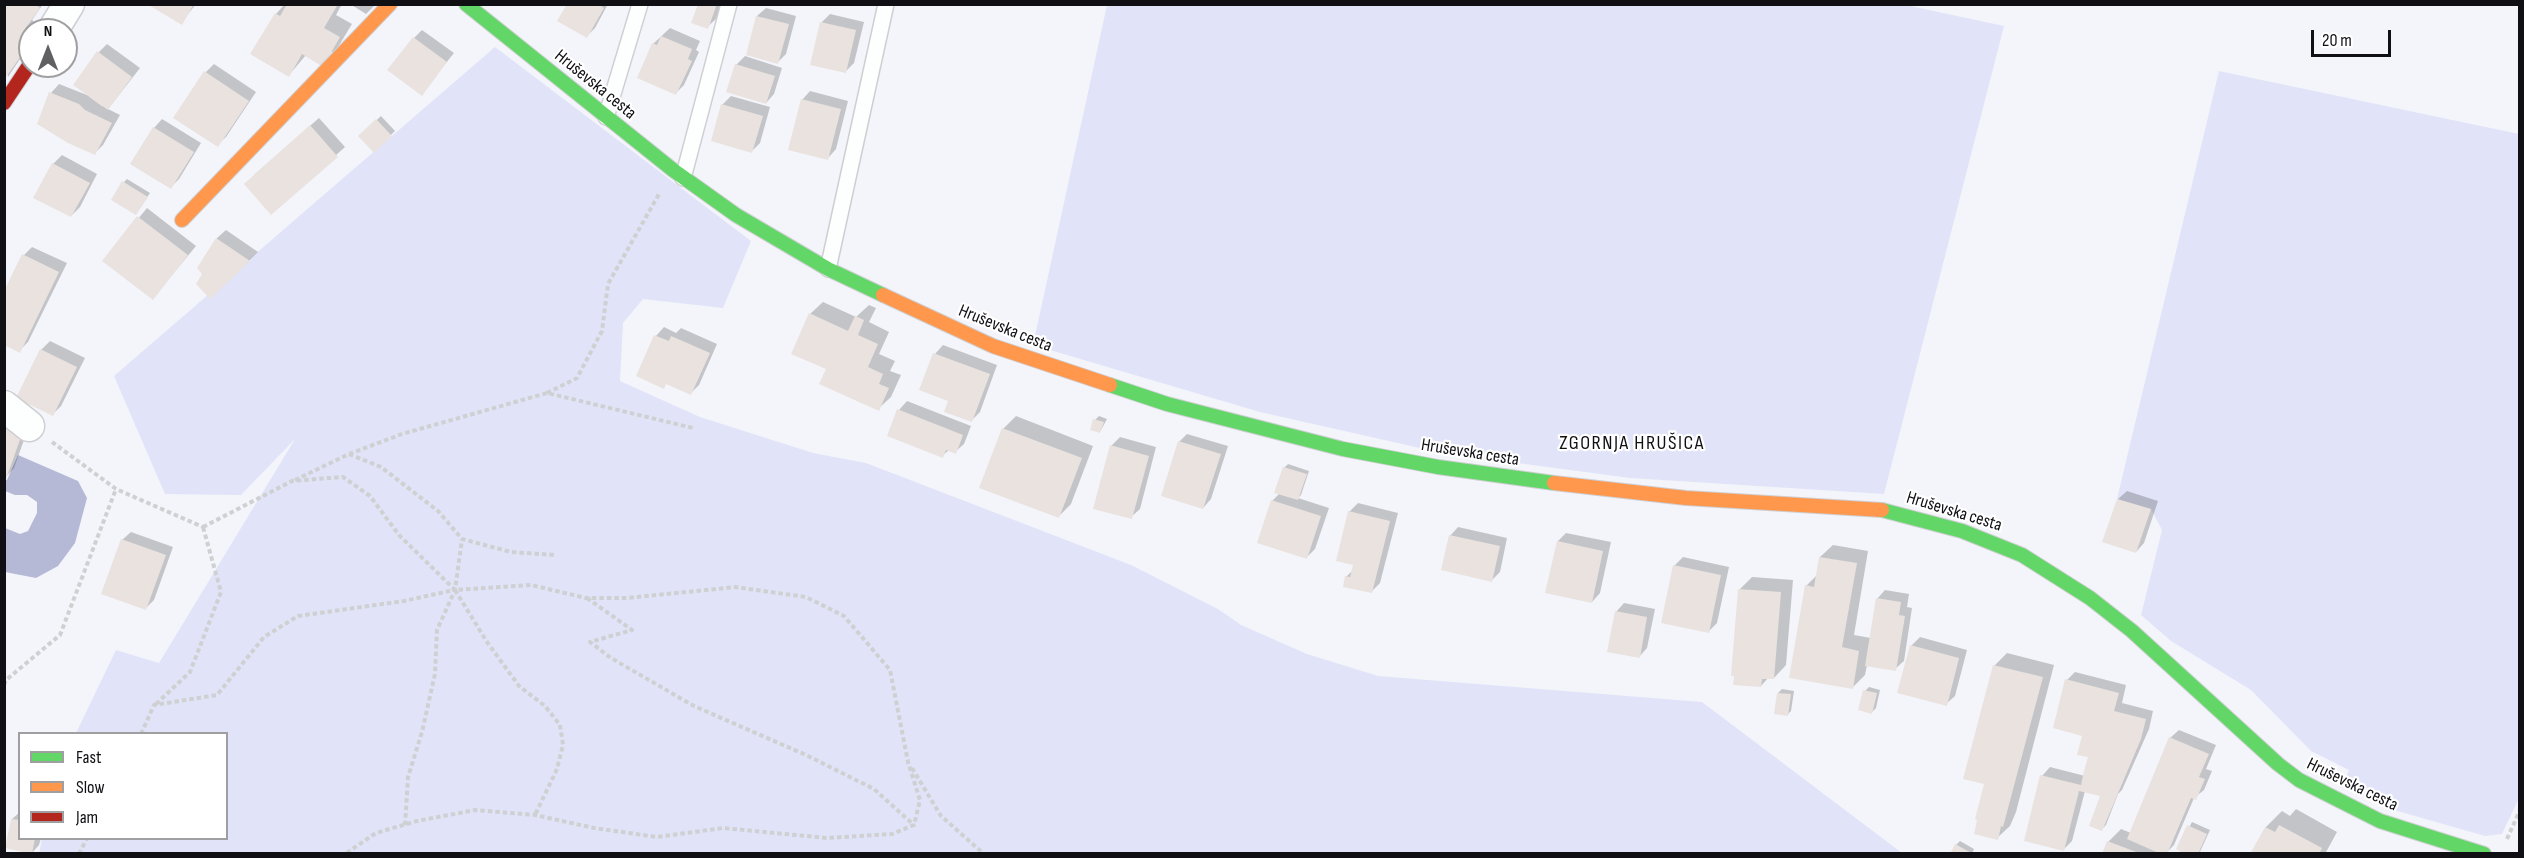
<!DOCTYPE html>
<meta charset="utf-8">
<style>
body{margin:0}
#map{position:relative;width:2524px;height:858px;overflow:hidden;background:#f4f5fa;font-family:"Sofia Sans Condensed",sans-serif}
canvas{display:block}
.frame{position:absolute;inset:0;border:6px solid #101014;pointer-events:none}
.legend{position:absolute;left:18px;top:732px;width:210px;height:108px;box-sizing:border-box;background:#fff;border:2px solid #9f9fa1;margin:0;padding:8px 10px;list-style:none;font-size:18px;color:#101014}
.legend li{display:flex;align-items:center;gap:12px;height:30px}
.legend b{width:30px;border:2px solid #9f9fa1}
.north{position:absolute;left:18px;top:18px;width:60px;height:60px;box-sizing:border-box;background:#fff;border:2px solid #9f9fa1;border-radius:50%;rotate:0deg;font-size:16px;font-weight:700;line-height:24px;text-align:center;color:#101014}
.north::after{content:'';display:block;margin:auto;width:21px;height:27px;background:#606064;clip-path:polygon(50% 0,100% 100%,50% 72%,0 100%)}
.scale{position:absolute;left:2311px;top:30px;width:80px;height:27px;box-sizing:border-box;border:3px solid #101014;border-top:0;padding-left:8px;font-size:18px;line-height:21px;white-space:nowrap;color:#101014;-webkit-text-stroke:4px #fff;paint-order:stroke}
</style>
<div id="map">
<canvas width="2524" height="858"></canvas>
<div class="frame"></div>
<ul class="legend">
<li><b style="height:8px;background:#63d668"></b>Fast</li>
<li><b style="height:8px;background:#ff974d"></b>Slow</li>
<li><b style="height:8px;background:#b3261e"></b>Jam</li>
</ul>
<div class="north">N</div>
<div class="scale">20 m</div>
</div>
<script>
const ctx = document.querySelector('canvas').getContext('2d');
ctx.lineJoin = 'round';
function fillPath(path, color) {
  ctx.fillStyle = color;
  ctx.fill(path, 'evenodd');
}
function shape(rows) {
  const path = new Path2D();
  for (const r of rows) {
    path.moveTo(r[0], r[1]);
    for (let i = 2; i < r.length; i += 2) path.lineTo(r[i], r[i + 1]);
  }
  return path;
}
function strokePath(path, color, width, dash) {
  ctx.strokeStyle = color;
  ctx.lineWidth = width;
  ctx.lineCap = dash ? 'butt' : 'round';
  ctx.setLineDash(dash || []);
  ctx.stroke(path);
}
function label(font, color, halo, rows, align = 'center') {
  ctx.font = font + ' "Sofia Sans Condensed",sans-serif';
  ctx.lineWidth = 4.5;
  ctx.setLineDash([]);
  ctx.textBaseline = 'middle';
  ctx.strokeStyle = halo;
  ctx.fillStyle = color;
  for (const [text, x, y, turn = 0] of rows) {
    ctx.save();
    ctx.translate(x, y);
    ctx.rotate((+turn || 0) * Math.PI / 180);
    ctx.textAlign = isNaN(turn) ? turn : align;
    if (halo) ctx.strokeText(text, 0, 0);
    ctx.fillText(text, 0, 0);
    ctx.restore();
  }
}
const green = shape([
 [1901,4,2004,26,1884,494,1630,478,1442,453,1260,412,1033,345,1107,5],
 [495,47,751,241,723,308,643,299,623,323,620,381,700,417,813,453,866,463,1131,565,1218,609,1241,625,1307,654,1378,676,1702,702,1902,853,39,854,42,839,226,838,226,734,76,733,116,650,159,663,295,439,241,495,165,494,114,376],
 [2219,71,2519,134,2520,796,2502,834,2485,836,2394,810,2343,786,2349,770,2311,751,2251,690,2171,641,2141,615,2162,530,2151,509,2117,499]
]);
const water = shape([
 [18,455,78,481,87,498,75,543,58,566,36,578,5,572,5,528,20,534,28,531,37,513,37,502,27,495,15,495,5,491,4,480,7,480]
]);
const shadow = shape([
 [4,4,43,4,32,20,42,27,40,30,30,30,30,44,8,77],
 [150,4,196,4,181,23],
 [285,4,342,4,336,15,352,24,335,52,306,55,289,75,276,14],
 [350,4,376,4,366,14],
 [568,4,608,4,595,28,587,36],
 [700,4,721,4,716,19,707,27],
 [766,8,796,16,786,54,778,62,757,16],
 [830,14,864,22,854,63,845,72,822,22],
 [670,28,700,41,696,50,699,52,684,85,676,93,653,44],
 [422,30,454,53,421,94,414,38],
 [107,44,140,68,108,109,120,115,103,145,95,153,39,123,51,93,59,84,87,95,102,106,99,52],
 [745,56,782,68,774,94,766,103,736,65],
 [214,64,256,92,226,137,217,145,206,72],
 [810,91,848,101,836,149,828,158,802,100],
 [731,96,770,107,760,143,752,151,722,105],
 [381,116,395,131,374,151,360,136],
 [319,118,345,147,271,213,254,175],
 [162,119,201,143,179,179,171,187,154,128],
 [62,155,97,174,80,207,71,216,35,197,53,164],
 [127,179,150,193,136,213,124,182],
 [147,208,196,246,153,298,104,260],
 [226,230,258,252,210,297,204,274,199,268,217,238],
 [32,247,67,263,28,342,19,351,24,255],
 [823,302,856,317,869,305,876,308,869,322,889,332,879,354,895,361,890,371,901,375,891,397,878,409,828,369,810,314],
 [664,327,676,333,681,328,717,344,699,385,691,393,667,383,663,387,656,336],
 [50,341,85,358,61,406,53,414,41,350],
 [943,345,997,365,980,412,971,421,950,400,921,389,935,354],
 [907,401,971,426,964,444,955,452,949,450,942,456,889,435,899,410],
 [4,413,30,423,14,468,6,477],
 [1016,416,1093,446,1071,504,1059,516,1003,429],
 [1099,416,1107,419,1100,432,1095,420],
 [1187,434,1228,446,1211,499,1203,508,1179,442],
 [1120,437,1156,447,1140,509,1131,517,1111,446],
 [1288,464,1309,471,1301,495,1298,498,1329,508,1315,549,1307,557,1272,501,1280,493,1284,468],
 [2127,491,2158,501,2144,543,2136,552,2118,499],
 [1358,503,1398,513,1380,583,1372,591,1346,577,1353,570,1355,564,1349,512],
 [1458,527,1507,538,1500,572,1492,580,1450,536],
 [131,532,173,547,154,600,146,608,122,540],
 [1566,533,1611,542,1600,593,1592,602,1558,541],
 [1833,545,1868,551,1854,635,1871,638,1877,599,1885,590,1909,594,1907,607,1912,608,1904,661,1895,669,1867,665,1865,675,1852,688,1806,586,1817,575,1820,557],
 [1683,557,1729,567,1717,623,1709,631,1674,566],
 [1752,577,1793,580,1786,665,1774,678,1769,677,1761,686,1739,590],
 [1624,603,1655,609,1647,648,1639,657,1616,612],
 [1920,637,1967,650,1955,696,1946,704,1911,646],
 [2007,653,2054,665,2016,812,2010,826,1997,838,1986,783,1965,778,1995,665],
 [2075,672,2126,685,2122,703,2153,711,2149,729,2122,790,2118,794,2106,825,2102,829,2103,795,2085,791,2072,841,2064,849,2042,776,2050,767,2085,776,2090,756,2067,680],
 [1869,687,1880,690,1876,708,1872,712,1865,691],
 [1782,689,1794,691,1791,711,1787,715,1778,693],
 [2179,730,2216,745,2206,769,2212,771,2204,790,2194,798,2174,845,2167,852,2171,854,2104,854,2109,841,2121,829,2131,833,2170,738],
 [2296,809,2337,832,2325,854,2251,854,2266,827,2282,811,2290,816],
 [20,812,20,838,41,838,39,845,31,854,6,847,12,819],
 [2192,822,2210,830,2199,854,2189,854,2178,849],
 [1960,841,1974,849,1972,854,1956,845]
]);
const building = shape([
 [4,4,35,4,40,8,25,29,30,32,30,43,4,80],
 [147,4,194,4,182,25],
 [287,4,338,4,324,28,340,37,323,67,302,54,289,77,250,54,275,13,280,16],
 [567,4,598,4,604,8,587,38,557,21],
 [698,4,717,4,708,29,691,23],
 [756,16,789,24,778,64,746,55],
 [820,22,856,30,846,73,810,65],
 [661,36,692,49,688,59,692,61,676,95,637,78,652,43,657,45],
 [413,37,447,62,422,96,387,70],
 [97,51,132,77,108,110,73,85],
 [735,64,775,76,766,104,726,92],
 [204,71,249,101,218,147,173,118],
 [49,92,79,104,85,110,112,123,95,155,68,143,37,124],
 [801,99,841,109,828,160,788,150],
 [721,104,763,116,752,153,711,141],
 [376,119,392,136,374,153,358,136],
 [310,125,338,157,271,215,244,184],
 [153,127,194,152,171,189,130,164],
 [52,163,90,183,71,217,33,198],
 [122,181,148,197,136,215,111,200],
 [137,216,188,255,153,300,102,261],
 [216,238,250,261,210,299,196,284,202,274,197,268],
 [22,254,59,272,20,353,4,345,4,291],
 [809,313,848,331,855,316,864,320,858,335,878,344,868,367,883,374,879,384,889,388,879,411,819,384,826,369,791,354],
 [654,335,669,341,671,336,710,353,691,395,666,384,664,389,636,376],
 [40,349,77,367,53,416,16,398],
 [933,353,990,374,972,422,944,412,948,401,919,390],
 [897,409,963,435,956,454,946,450,943,458,887,436],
 [1093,419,1104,422,1100,433,1090,430],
 [4,424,23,431,5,482,4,482],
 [1002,428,1082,458,1059,518,979,488],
 [1178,441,1221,454,1203,509,1161,496],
 [1110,445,1149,456,1132,519,1093,509],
 [1283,467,1307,474,1298,500,1274,493],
 [2117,499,2151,509,2136,553,2102,542],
 [1271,500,1321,516,1307,559,1257,543],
 [1348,511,1390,521,1372,593,1343,587,1345,576,1350,577,1353,565,1336,561],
 [1449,535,1500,546,1492,582,1441,570],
 [121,539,166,555,146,610,101,594],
 [1557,541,1603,551,1592,603,1545,593],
 [1819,557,1857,563,1842,647,1859,651,1853,689,1789,678,1805,585,1814,587],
 [1673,565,1721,575,1709,633,1661,623],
 [1738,589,1781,592,1774,679,1762,679,1761,687,1733,685,1734,676,1731,676],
 [1876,598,1901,602,1899,615,1905,616,1896,671,1865,666],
 [1615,611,1647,617,1640,658,1607,652],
 [1910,645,1959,658,1947,706,1897,693],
 [1993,665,2043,677,2003,827,2001,826,1998,840,1974,834,1977,820,1975,819,1984,784,1963,779],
 [2065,679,2119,693,2114,711,2146,719,2141,739,2102,831,2089,826,2100,796,2079,791,2064,851,2024,841,2040,775,2081,785,2084,771,2088,757,2077,755,2082,736,2053,728],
 [1863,690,1877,693,1872,714,1858,710],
 [1777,693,1791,694,1788,716,1774,714],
 [2169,737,2209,754,2199,777,2205,779,2196,800,2191,798,2167,854,2161,854,2127,839],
 [11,819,20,820,20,838,35,838,32,854,5,848],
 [2187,825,2207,834,2198,854,2185,854,2176,849],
 [2279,825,2322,848,2319,854,2250,854,2265,827,2275,832],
 [2107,841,2139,853,2139,854,2102,854],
 [1955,844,1973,854,1950,854]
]);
const path = shape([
 [547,393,577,378,602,331,608,284,659,194],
 [52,442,116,489,203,527],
 [349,454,402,434,547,393,693,428],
 [295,480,349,454,381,467,438,511,462,539,511,552,555,555],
 [203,527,292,481,343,477,370,496,399,535,455,590,531,585,586,598,627,598,735,587,806,597,844,616,890,670,908,762,920,800,914,825,892,834,827,838,723,828,657,837,594,828,535,815,475,810,417,821,376,833,345,854],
 [455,590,487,642,519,686,545,706,560,725,563,745,557,769,535,815],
 [587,598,632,630,590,642,611,658,694,706,806,755,874,789,914,825],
 [4,685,6,680,60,635,116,489],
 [156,704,190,672,221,592,203,527],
 [141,734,154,705,217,695,264,637,298,616,404,601,454,590],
 [912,768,941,816,984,854],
 [405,825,408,777,422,732,435,674,437,630,455,590,462,539],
 [2507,839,2520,810],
 [79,854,87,838]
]);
const lane = shape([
 [606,117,640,4],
 [683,178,729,4],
 [828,269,886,4]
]);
const street = shape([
 [53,30,69,4],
 [4,406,29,426]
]);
const fast = shape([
 [466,4,673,170,736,215,828,269,883,295],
 [1110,385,1167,404,1343,449,1438,467,1554,483],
 [1882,510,1962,531,2022,555,2090,598,2132,631,2278,764,2299,780,2380,821,2484,854]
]);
const slow = shape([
 [182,220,390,4],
 [883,295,993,346,1110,385],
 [1554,483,1686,498,1882,510]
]);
const jam = shape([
 [4,103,30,64]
]);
const streetNames = [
 ["Hruševska cesta",595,85,39],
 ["Hruševska cesta",1005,329,22],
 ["Hruševska cesta",1470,453,9],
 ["Hruševska cesta",1954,512,17],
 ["Hruševska cesta",2352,785,26]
];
const neighbourhoodNames = [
 ["ZGORNJA HRUŠICA",1632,444]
];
fillPath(green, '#e1e4f8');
fillPath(water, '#b5b9d6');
fillPath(shadow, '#0003');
fillPath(building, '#e9e2de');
strokePath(lane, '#cecfd2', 18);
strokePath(street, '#cecfd2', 33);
strokePath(fast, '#cecfd2', 16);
strokePath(slow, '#cecfd2', 16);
strokePath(jam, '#cecfd2', 16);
strokePath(path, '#cfd0d1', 4, [4.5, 3]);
strokePath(lane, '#fdfefe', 15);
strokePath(street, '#fdfefe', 30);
strokePath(fast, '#63d668', 14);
strokePath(slow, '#ff974d', 14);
strokePath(jam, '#b3261e', 14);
label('18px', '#101014', '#fff', streetNames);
ctx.letterSpacing = '1.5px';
label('20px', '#101014', '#fff', neighbourhoodNames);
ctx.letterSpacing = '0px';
</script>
